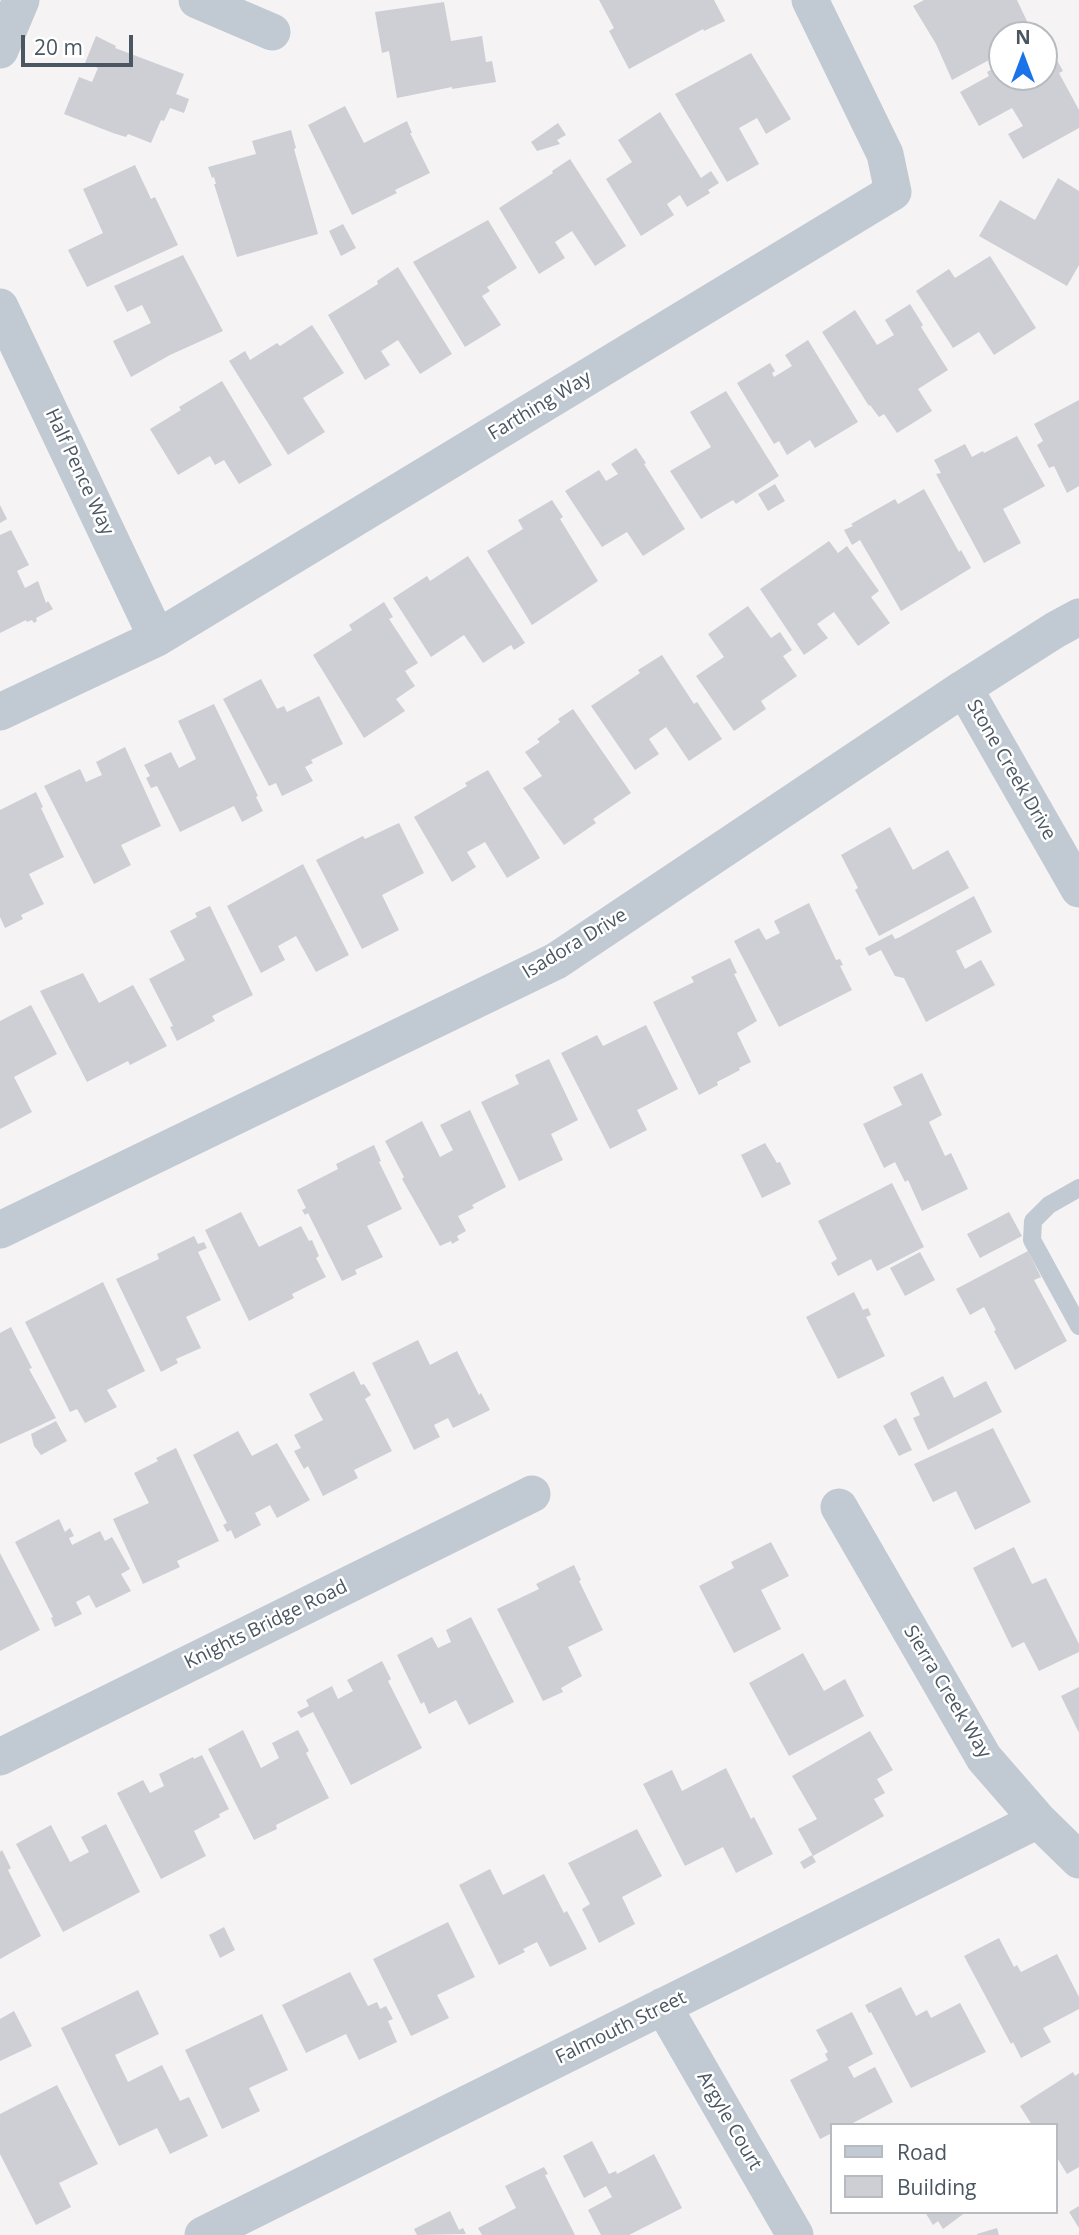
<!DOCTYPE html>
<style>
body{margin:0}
#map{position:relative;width:1079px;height:2235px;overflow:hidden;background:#f5f3f3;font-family:"Open Sans",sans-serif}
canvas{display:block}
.legend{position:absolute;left:830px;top:2123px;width:228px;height:91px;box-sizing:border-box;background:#fff;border:2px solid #b7bbc0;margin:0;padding:9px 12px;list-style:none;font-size:21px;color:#4a5661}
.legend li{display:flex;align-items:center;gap:14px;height:35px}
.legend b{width:35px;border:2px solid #b7bbc0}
.north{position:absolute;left:988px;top:21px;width:70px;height:70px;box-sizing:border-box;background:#fff;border:2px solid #b7bbc0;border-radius:50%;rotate:0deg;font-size:19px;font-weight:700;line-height:28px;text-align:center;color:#4a5661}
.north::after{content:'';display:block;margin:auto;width:24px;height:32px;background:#1a73e8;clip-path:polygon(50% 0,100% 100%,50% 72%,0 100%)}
.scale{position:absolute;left:21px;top:35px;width:112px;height:32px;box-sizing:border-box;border:4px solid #4a5661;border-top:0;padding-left:9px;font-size:21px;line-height:24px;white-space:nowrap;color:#4a5661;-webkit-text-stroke:5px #fff;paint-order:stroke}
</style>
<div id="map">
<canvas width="1079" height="2235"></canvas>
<ul class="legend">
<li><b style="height:9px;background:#c1cad2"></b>Road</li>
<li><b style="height:19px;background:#cdcfd5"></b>Building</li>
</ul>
<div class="north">N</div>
<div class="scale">20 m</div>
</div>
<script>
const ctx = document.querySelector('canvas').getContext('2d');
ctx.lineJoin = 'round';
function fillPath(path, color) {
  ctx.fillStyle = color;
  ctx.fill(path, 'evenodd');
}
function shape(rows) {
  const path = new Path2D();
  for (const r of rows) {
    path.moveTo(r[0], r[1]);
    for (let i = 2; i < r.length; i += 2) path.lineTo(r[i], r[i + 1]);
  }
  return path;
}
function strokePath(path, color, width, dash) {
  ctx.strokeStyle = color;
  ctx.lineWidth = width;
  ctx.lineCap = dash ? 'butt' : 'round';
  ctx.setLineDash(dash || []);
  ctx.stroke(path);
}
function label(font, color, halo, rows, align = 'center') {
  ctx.font = font + ' "Open Sans",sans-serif';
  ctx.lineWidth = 5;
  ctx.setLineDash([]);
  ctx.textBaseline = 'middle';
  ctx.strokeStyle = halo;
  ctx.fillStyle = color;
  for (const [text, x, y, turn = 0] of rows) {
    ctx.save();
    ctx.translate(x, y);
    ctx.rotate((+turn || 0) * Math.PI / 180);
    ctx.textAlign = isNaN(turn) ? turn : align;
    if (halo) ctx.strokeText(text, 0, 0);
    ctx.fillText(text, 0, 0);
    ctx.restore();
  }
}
const building = shape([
 [599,0,714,0,725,21,704,31,703,29,629,69,609,31,614,28],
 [924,0,1017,0,1033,34,1002,35,1002,53,952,80,936,44,913,6],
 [444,2,451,41,482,36,486,62,492,61,496,82,452,89,452,87,397,98,389,51,382,53,375,12],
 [96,36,116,46,115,48,184,74,176,94,189,99,184,113,170,108,164,121,161,120,151,143,128,134,126,137,113,133,64,114,79,77,92,82,98,68,85,63],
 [1050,48,1063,71,1059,73,1079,110,1079,128,1023,159,1008,134,1023,126,1012,108,979,126,960,92,989,76,987,72,998,66,1002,77,1044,77,1044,51],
 [751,53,791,119,766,134,757,118,739,128,759,164,727,182,675,94],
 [345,106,364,143,407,121,412,133,410,133,430,173,395,190,397,193,352,215,308,125],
 [660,112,701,178,711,171,719,183,708,190,710,193,687,207,680,195,667,204,674,215,641,236,606,179,632,162,618,140],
 [558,123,566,135,557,140,560,144,537,151,531,142],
 [291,130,296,148,294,149,318,234,237,257,214,184,216,184,214,177,212,178,208,167,256,154,252,141],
 [570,159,626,246,595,266,572,231,555,242,565,258,539,274,499,208,553,173,552,171],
 [135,165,151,199,155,197,178,245,87,287,68,250,103,233,83,189],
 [1058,178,1079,191,1079,265,1067,286,979,236,1000,200,1035,220],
 [488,220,517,268,487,287,490,291,482,296,501,325,465,347,413,262],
 [343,224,356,248,341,256,329,231],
 [183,255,223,331,170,355,131,377,113,341,151,323,142,305,127,312,114,286],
 [990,256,1036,328,994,355,979,332,953,348,916,291,949,269,955,278],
 [398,267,452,354,420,374,398,340,381,351,390,365,365,380,328,315,378,284,377,281],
 [910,304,923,325,921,327,948,370,918,389,932,411,897,433,884,414,879,417,870,405,869,406,822,332,855,310,877,345,894,335,885,320],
 [312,325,344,373,303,398,325,432,288,455,229,361,245,351,250,360,277,343,280,346],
 [808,340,858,422,815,448,810,440,787,455,779,441,774,444,737,383,770,363,775,371,772,373,774,377,792,366,785,355],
 [222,381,272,465,239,484,224,460,215,465,210,456,178,475,150,429,181,410,179,407],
 [726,391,779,476,736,504,733,500,701,519,670,471,711,447,690,412],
 [1079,400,1079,486,1067,493,1054,466,1049,468,1037,445,1043,441,1034,424],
 [1017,436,1045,486,1003,509,1021,543,984,563,936,474,941,473,934,460,965,444,972,457,983,451,984,453],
 [636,448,646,463,644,464,685,529,643,556,627,532,602,547,565,491,599,470,606,481,618,474,611,464],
 [775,484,785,501,768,511,758,494],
 [924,489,959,552,961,550,971,568,901,611,860,540,852,545,844,530,853,526,851,524,895,499,898,504],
 [552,500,563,517,560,519,598,581,532,625,487,551,523,529,518,520],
 [0,505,7,519,0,523],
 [11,530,29,565,17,571,25,588,38,581,46,603,48,601,53,609,36,618,37,621,34,623,32,620,27,622,26,620,0,633,0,535],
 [829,541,838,553,847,546,879,591,871,597,890,623,858,646,834,612,817,624,828,638,804,655,760,589],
 [468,556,525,643,514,650,511,645,483,663,464,635,431,657,393,598,427,576,430,581],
 [384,602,393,617,389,619,418,663,405,671,415,686,396,699,405,711,364,738,313,655,352,630,349,625],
 [748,606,771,638,780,632,792,650,783,656,797,676,761,701,766,709,734,731,696,676,724,657,708,634],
 [662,655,694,704,697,702,722,739,689,761,666,727,649,739,659,754,635,770,591,706,640,673,638,670],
 [261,679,277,709,284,706,287,712,319,696,343,744,311,760,313,763,305,767,313,781,282,796,276,783,269,786,223,699],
 [214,704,258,796,256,797,263,811,242,822,234,806,180,832,157,786,151,788,146,778,150,776,144,765,171,752,179,768,196,759,178,721],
 [573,709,631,793,593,819,596,823,564,845,523,788,542,776,525,752,540,742,537,739,560,722,558,719],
 [125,747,161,826,121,845,131,865,94,884,44,786,80,769,86,782,102,775,96,762],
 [488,770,540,858,507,878,485,842,467,852,476,867,452,882,414,817,467,786,465,783],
 [36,792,43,807,41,808,64,857,29,874,44,904,21,915,23,919,5,928,0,917,0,810],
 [399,823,424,873,382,895,399,930,362,949,316,860,363,836,365,839],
 [890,827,913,870,948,850,969,888,879,936,855,890,858,888,841,855],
 [303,864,349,955,316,972,296,936,278,946,285,960,261,973,227,906],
 [974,896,992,932,956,951,965,969,981,960,995,985,926,1022,904,978,895,976,881,950,869,956,865,948,892,934,895,939,900,937],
 [809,903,836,960,840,959,843,965,840,966,852,990,779,1027,734,941,759,928,766,940,780,933,774,921],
 [210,906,253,995,212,1016,215,1021,177,1041,170,1027,173,1026,149,979,185,960,170,931,197,917,195,913],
 [730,958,737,973,734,974,757,1021,737,1033,751,1062,739,1068,740,1070,717,1082,718,1085,699,1095,653,1002,694,982,691,977],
 [83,973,99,1003,133,985,167,1046,130,1065,128,1061,87,1082,40,991],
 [31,1005,57,1054,14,1077,32,1112,0,1129,0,1021],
 [646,1025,678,1089,637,1110,647,1130,610,1149,561,1053,597,1035,603,1046],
 [549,1059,578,1120,551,1134,563,1160,519,1181,481,1102,519,1084,515,1075],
 [922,1073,942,1115,929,1122,945,1156,951,1153,968,1189,922,1211,908,1180,905,1182,895,1162,884,1168,863,1124,902,1105,893,1087],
 [470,1110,506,1187,472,1205,474,1208,458,1216,466,1231,457,1236,459,1240,452,1244,451,1241,440,1246,402,1179,404,1177,385,1141,422,1121,440,1157,453,1150,440,1125],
 [765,1143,777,1163,780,1162,791,1184,762,1198,741,1155],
 [374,1145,381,1161,379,1162,402,1209,367,1226,383,1257,355,1270,357,1274,342,1281,308,1213,305,1215,302,1210,306,1208,297,1190,338,1169,336,1164],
 [892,1183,924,1247,877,1271,871,1259,838,1276,831,1263,837,1259,818,1221],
 [241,1212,259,1247,301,1226,309,1241,312,1240,319,1256,316,1258,326,1277,292,1294,294,1298,249,1321,205,1230],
 [1009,1212,1022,1236,980,1258,967,1234],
 [194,1236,198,1244,204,1242,207,1248,198,1252,221,1300,186,1317,201,1348,176,1359,178,1363,161,1372,116,1279,159,1259,157,1254],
 [1028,1251,1041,1277,1034,1280,1067,1341,1015,1370,994,1331,996,1330,984,1307,970,1315,956,1289],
 [920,1252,935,1280,905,1296,890,1268],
 [103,1282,145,1371,107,1390,117,1407,85,1423,77,1409,70,1412,25,1322],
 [854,1292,863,1310,868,1308,871,1315,866,1317,885,1356,838,1379,806,1317],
 [11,1327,32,1368,29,1369,56,1418,0,1444,0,1333],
 [418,1340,430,1365,457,1351,479,1395,481,1393,490,1410,453,1428,448,1418,434,1425,440,1437,414,1450,372,1363],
 [354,1371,361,1385,364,1384,371,1395,365,1399,392,1451,354,1470,358,1478,323,1496,308,1466,304,1469,294,1451,301,1448,294,1435,323,1420,309,1394],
 [943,1376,954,1398,986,1381,1002,1412,928,1450,913,1418,920,1415,910,1393],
 [896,1418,912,1450,899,1456,883,1426],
 [56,1421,67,1441,41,1455,34,1446,31,1434],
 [993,1428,1031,1502,975,1530,956,1491,933,1502,914,1464],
 [238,1431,252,1456,277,1443,310,1500,277,1518,270,1505,255,1513,261,1525,235,1539,231,1530,227,1532,223,1525,227,1523,193,1455],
 [176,1448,219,1541,177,1561,180,1567,143,1584,113,1519,149,1503,134,1473,158,1461,156,1458],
 [59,1519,65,1532,70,1528,74,1536,69,1538,72,1545,100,1531,105,1541,112,1537,130,1569,121,1574,131,1591,96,1608,89,1595,76,1602,82,1614,55,1627,51,1618,53,1617,15,1542],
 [771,1542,789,1576,761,1590,781,1629,734,1653,699,1586,734,1568,731,1562],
 [1014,1547,1032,1584,1046,1578,1079,1644,1079,1652,1039,1671,1024,1642,1012,1648,973,1568],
 [0,1553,40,1630,0,1651],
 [574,1565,581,1580,579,1581,603,1630,568,1647,582,1676,561,1688,563,1692,543,1701,497,1609,539,1589,536,1584],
 [471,1617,514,1702,469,1725,456,1700,429,1714,424,1702,421,1704,397,1655,432,1637,438,1648,451,1642,446,1630],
 [803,1653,824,1691,845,1679,864,1716,789,1756,749,1683],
 [382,1661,391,1679,388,1681,422,1748,351,1785,313,1712,301,1718,297,1712,309,1706,306,1700,332,1686,338,1699,353,1691,347,1680],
 [1079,1687,1079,1733,1061,1696],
 [243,1730,261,1768,279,1758,272,1743,298,1730,309,1751,306,1753,329,1798,276,1825,277,1829,254,1840,208,1749],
 [870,1731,893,1770,877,1779,885,1793,874,1799,884,1816,813,1856,798,1829,817,1819,792,1776],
 [202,1755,229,1809,219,1814,220,1817,194,1831,206,1856,161,1879,117,1793,143,1780,150,1793,164,1786,159,1774,193,1757,194,1759],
 [726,1768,751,1819,754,1817,773,1854,736,1873,723,1847,685,1866,643,1784,672,1770,682,1791],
 [106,1824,140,1892,63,1932,16,1844,51,1825,70,1862,89,1852,81,1837],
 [637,1829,662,1876,622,1897,635,1924,599,1943,582,1909,590,1904,568,1863],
 [2,1850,11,1868,8,1870,41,1936,0,1959,0,1852],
 [812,1855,816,1862,804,1869,800,1862],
 [490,1869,503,1895,544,1874,564,1913,567,1911,587,1949,550,1967,537,1942,523,1949,525,1952,499,1965,459,1885],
 [448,1922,475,1977,437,1995,449,2018,411,2036,373,1959],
 [224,1927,235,1950,220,1958,209,1935],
 [999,1938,1014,1967,1017,1965,1021,1972,1057,1954,1079,1997,1079,2009,1043,2028,1051,2042,1021,2058,1013,2042,1011,2044,964,1956],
 [350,1972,368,2006,377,2002,380,2009,386,2006,393,2019,388,2021,397,2042,359,2060,346,2034,306,2053,282,2005],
 [901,1987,916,2016,927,2010,931,2018,960,2003,986,2052,911,2088,871,2012,869,2013,865,2005],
 [138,1990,159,2034,115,2055,128,2082,162,2065,180,2101,189,2097,208,2136,170,2154,157,2128,119,2146,61,2028],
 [14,2011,32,2046,0,2061,0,2019],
 [852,2012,873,2054,848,2067,854,2078,875,2067,893,2102,849,2125,832,2125,832,2133,820,2139,790,2080,828,2060,825,2054,828,2052,816,2030],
 [262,2014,288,2070,249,2088,260,2111,222,2129,185,2050],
 [1073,2072,1075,2076,1079,2073,1079,2167,1067,2174,1056,2156,1056,2125,1032,2125,1020,2106],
 [57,2085,98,2164,59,2183,71,2207,36,2225,0,2154,0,2114],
 [592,2141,609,2174,616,2171,617,2174,654,2154,682,2208,629,2235,601,2235,588,2210,612,2197,606,2186,584,2198,563,2156],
 [544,2167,548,2174,545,2175,575,2235,482,2235,478,2228,516,2208,505,2186],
 [1079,2206,1079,2228,1069,2212],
 [450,2211,459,2230,463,2228,466,2234,417,2235,414,2229],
 [925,2212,966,2212,943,2229,938,2221,933,2225],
 [997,2228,999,2235,977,2235,977,2234]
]);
const lane = shape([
 [1079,1188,1049,1205,1033,1221,1032,1240,1079,1326]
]);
const street = shape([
 [197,0,272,32],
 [0,50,21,0],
 [0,307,157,638],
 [964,688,1079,889],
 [0,712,157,638,893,192,885,154,810,0],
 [0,1230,556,961,964,688,1055,630,1079,617],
 [839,1507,984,1758,1038,1820,1079,1860],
 [0,1757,532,1494],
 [663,2006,795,2235],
 [203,2235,1038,1820]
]);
const streetNames = [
 ["Farthing Way",540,406,-31],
 ["Half Pence Way",79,472,65],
 ["Stone Creek Drive",1011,770,60],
 ["Isadora Drive",575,944,-31],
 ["Knights Bridge Road",266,1625,-26],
 ["Sierra Creek Way",947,1692,59],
 ["Falmouth Street",621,2028,-26],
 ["Argyle Court",729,2121,60]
];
fillPath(building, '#cdcfd5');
strokePath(lane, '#c1cad2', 18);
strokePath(street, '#c1cad2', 37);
label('19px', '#4a5661', '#fff', streetNames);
</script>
